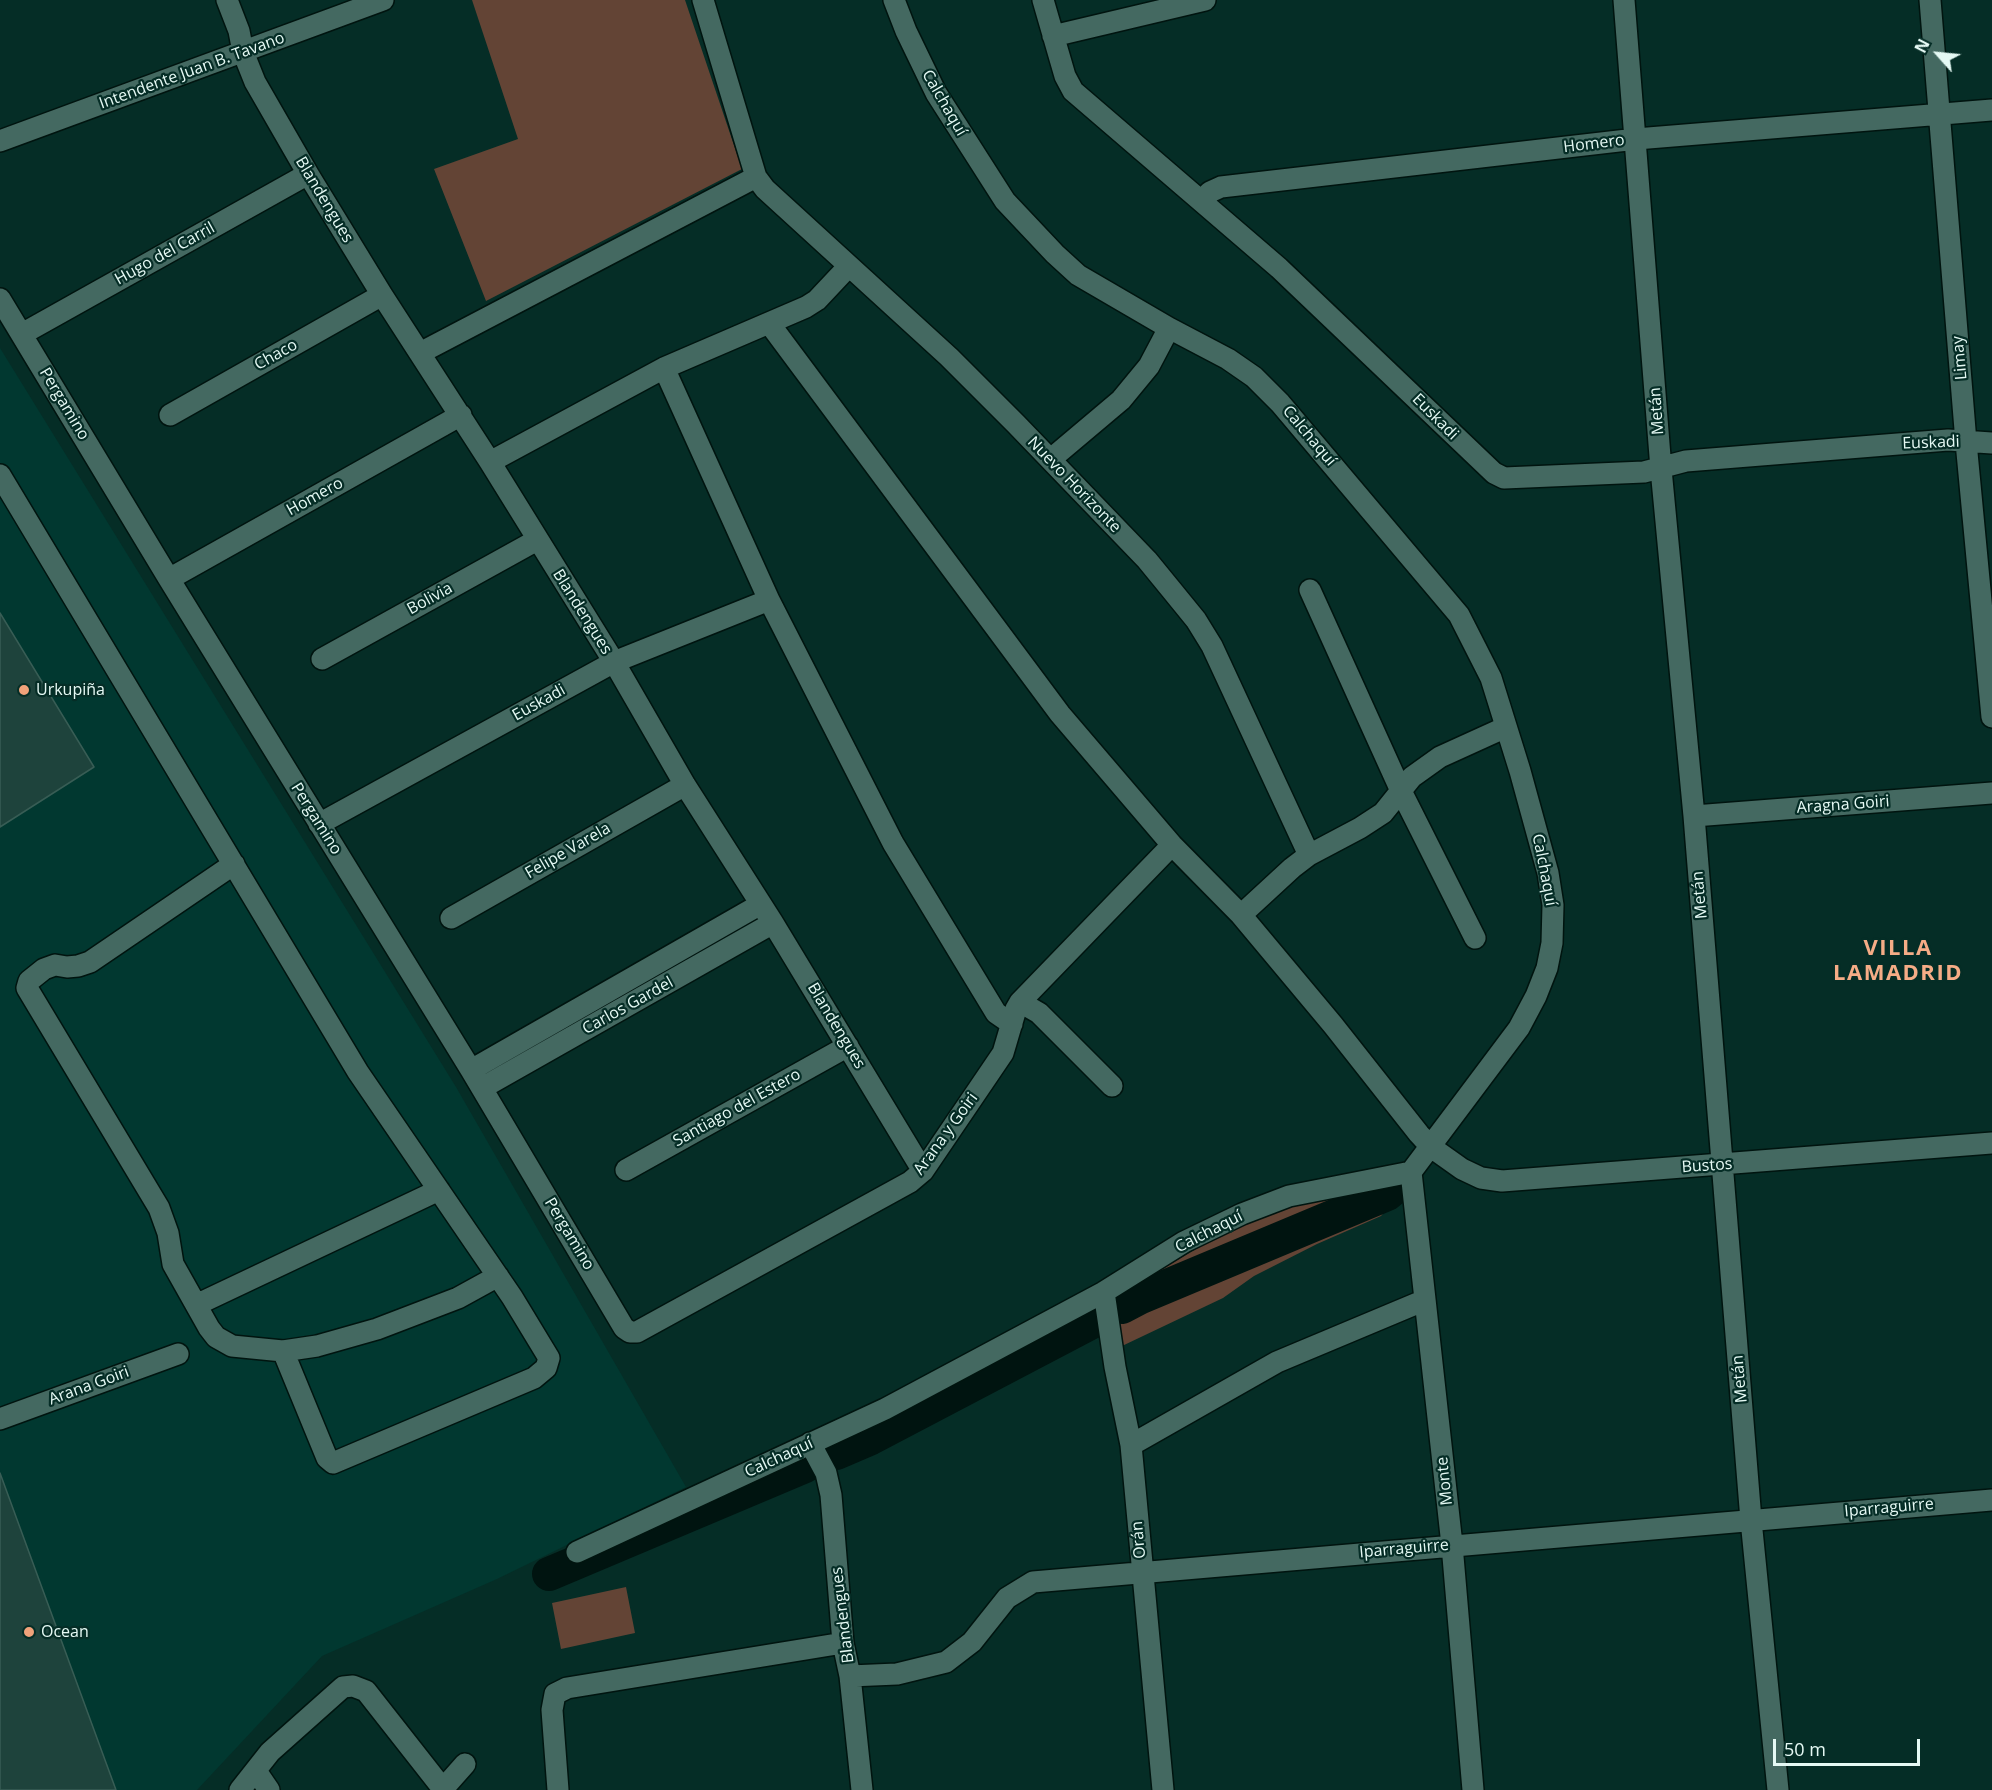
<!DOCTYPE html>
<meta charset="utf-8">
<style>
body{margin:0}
#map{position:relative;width:1992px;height:1790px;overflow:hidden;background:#052d26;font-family:"Open Sans",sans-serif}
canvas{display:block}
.north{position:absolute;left:1908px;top:24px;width:60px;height:60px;-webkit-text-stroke:4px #052d26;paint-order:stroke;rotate:297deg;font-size:16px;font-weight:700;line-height:24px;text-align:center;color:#e5f9f4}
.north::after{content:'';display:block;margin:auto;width:21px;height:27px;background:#e5f9f4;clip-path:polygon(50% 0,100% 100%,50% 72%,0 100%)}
.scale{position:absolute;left:1773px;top:1739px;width:147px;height:27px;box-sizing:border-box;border:3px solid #e5f9f4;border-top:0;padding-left:8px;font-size:18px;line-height:21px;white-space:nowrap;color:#e5f9f4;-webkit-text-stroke:4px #052d26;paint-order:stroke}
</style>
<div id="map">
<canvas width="1992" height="1790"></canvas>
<div class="north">N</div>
<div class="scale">50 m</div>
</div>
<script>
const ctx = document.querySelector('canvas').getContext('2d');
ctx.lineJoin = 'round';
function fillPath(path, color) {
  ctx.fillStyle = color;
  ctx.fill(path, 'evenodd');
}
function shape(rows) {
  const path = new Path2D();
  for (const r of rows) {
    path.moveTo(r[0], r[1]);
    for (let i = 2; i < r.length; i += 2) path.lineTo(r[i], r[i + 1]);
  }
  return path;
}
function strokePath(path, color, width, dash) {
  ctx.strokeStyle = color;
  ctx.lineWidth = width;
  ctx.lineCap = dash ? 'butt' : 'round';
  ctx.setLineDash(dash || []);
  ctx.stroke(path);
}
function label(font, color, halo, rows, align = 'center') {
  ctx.font = font + ' "Open Sans",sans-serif';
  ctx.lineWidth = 4.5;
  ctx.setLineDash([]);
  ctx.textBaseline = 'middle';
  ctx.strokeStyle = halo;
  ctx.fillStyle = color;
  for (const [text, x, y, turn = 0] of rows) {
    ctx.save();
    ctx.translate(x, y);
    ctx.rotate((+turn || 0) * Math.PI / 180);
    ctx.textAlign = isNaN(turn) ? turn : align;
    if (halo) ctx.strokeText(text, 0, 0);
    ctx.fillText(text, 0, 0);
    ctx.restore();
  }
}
const built = shape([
 [0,348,456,1087,686,1487,497,1579,322,1656,197,1790,0,1790]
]);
const green = shape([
 [472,0,685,0,742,169,486,301,434,169,518,139],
 [1390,1184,1400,1194,1381,1216,1317,1244,1254,1276,1223,1298,1122,1346,1116,1301,1128,1289,1249,1218,1313,1199],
 [626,1587,635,1633,561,1649,552,1603]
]);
const river = shape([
 [1122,1307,1141,1297,1387,1194,1398,1185],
 [836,1453,871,1438,1092,1322],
 [549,1574,805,1466]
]);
const building = shape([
 [0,613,94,767,0,827,0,613],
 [0,1473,116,1790,0,1790,0,1473]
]);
const minor = shape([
 [227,0,239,31,243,52,255,82,308,174,382,295,490,462,614,662,685,785,773,923,923,1171],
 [703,0,756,177,765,189,949,357,1016,424,1147,560,1174,593,1196,620,1212,646,1309,855],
 [1043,0,1065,76,1073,91,1279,268,1494,473,1504,478,1644,472,1686,461,1948,440,1992,443],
 [1624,0,1661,469,1694,816,1751,1520,1778,1790],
 [1930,0,1966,442,1992,717],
 [1053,36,1205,0],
 [0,141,383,0],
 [1203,200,1210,192,1221,187,1636,139,1992,110],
 [0,299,169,579,471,1070,624,1328,630,1332,637,1332,910,1182,923,1171,1003,1053,1016,1009,1020,1002,1172,845],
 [769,323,1060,714,1172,845,1241,915,1333,1025,1419,1134,1431,1147,1462,1169,1481,1178,1502,1181,1992,1143],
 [22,334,308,174],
 [420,353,756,177],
 [664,368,769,600,893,843,996,1013,1012,1024],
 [170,415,382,295],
 [1051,459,1121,400,1149,366,1169,328],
 [490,462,664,368,806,307,817,300,848,267],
 [0,475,358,1072,512,1297,549,1358,546,1368,534,1378,333,1463,327,1458,283,1351],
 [169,579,461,415],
 [1310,590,1401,791,1475,938],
 [322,659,537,540],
 [1694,816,1992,793],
 [319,824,614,662,769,600],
 [234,864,90,962,78,966,67,967,55,965,44,969,29,981,27,988,159,1208,168,1233,173,1264,209,1328,216,1337,232,1346,283,1351,317,1346,377,1329,458,1298,498,1276],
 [1241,915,1292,868,1309,855,1360,828,1383,813,1412,777,1440,757,1506,727],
 [451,918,685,785],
 [1020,1002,1039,1013,1112,1086],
 [471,1070,761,904],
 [482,1088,773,923],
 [626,1170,848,1046],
 [1411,1172,1452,1545,1473,1790],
 [1104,1292,1115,1367,1131,1445,1163,1790],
 [196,1305,439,1190],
 [0,1419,178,1354],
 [810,1443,826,1473,831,1495,843,1643,850,1676,862,1790],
 [1131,1445,1277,1362,1425,1300],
 [577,1552,885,1409,1104,1292,1184,1242,1242,1214,1289,1196,1411,1172,1519,1028,1536,996,1547,968,1552,943,1553,905,1548,873,1520,771,1491,678,1459,615,1280,403,1254,377,1228,359,1169,328,1078,275,1055,254,1005,201,936,93,906,31,894,0],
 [850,1676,897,1674,946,1662,972,1642,1007,1598,1033,1582,1992,1500],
 [256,1771,269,1790],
 [240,1790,270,1752,343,1687,353,1686,366,1691,443,1789],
 [442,1790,465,1764],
 [558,1790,552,1710,555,1694,567,1688,843,1643]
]);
const markers = [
 [24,690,6,"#f0a27a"],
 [29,1632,6,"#f0a27a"]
];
const streetNames = [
 ["Intendente Juan B. Tavano",192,71,-20],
 ["Calchaquí",944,103,60],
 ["Homero",1594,144,-7],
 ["Blandengues",324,200,59],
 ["Hugo del Carril",165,254,-29],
 ["Chaco",276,355,-29],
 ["Limay",1960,358,-95],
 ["Pergamino",64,404,59],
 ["Metán",1657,411,-94],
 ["Euskadi",1435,417,45],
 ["Calchaquí",1309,436,50],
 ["Euskadi",1931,443,-2],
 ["Nuevo Horizonte",1074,485,46],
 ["Homero",315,497,-29],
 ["Bolivia",430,599,-29],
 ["Blandengues",582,612,58],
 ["Euskadi",539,703,-29],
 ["Aragna Goiri",1843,805,-4],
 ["Pergamino",316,819,58],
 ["Felipe Varela",568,851,-30],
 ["Calchaquí",1544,870,79],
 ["Metán",1700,895,-95],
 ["Carlos Gardel",628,1006,-29],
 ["Blandengues",836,1026,59],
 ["Santiago del Estero",737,1108,-29],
 ["Arana y Goiri",946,1134,-54],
 ["Bustos",1707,1166,-4],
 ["Calchaquí",1209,1232,-27],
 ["Pergamino",569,1234,59],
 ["Metán",1740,1379,-95],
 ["Arana Goiri",89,1386,-20],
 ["Calchaquí",779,1458,-25],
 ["Monte",1445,1481,-96],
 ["Iparraguirre",1889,1508,-5],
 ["Orán",1139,1540,-95],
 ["Iparraguirre",1404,1549,-5],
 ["Blandengues",843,1615,-97]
];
const poiNames = [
 ["Urkupiña",36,690],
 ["Ocean",41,1632]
];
const districtNames = [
 ["VILLA",1898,949],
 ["LAMADRID",1898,974]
];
fillPath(built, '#013830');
fillPath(green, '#634435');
strokePath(river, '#001410', 34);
fillPath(building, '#1e433c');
strokePath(building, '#385d55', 1.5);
strokePath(minor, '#00140f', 24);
strokePath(minor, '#446961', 21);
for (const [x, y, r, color] of markers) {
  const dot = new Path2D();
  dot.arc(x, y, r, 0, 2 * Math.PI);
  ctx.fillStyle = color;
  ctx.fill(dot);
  strokePath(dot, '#052d26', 2);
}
label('16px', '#e5f9f4', '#052d26', streetNames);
label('16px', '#e5f9f4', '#052d26', poiNames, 'left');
ctx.letterSpacing = '1.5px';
label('bold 22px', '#f5ac86', '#052d26', districtNames);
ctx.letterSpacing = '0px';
</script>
